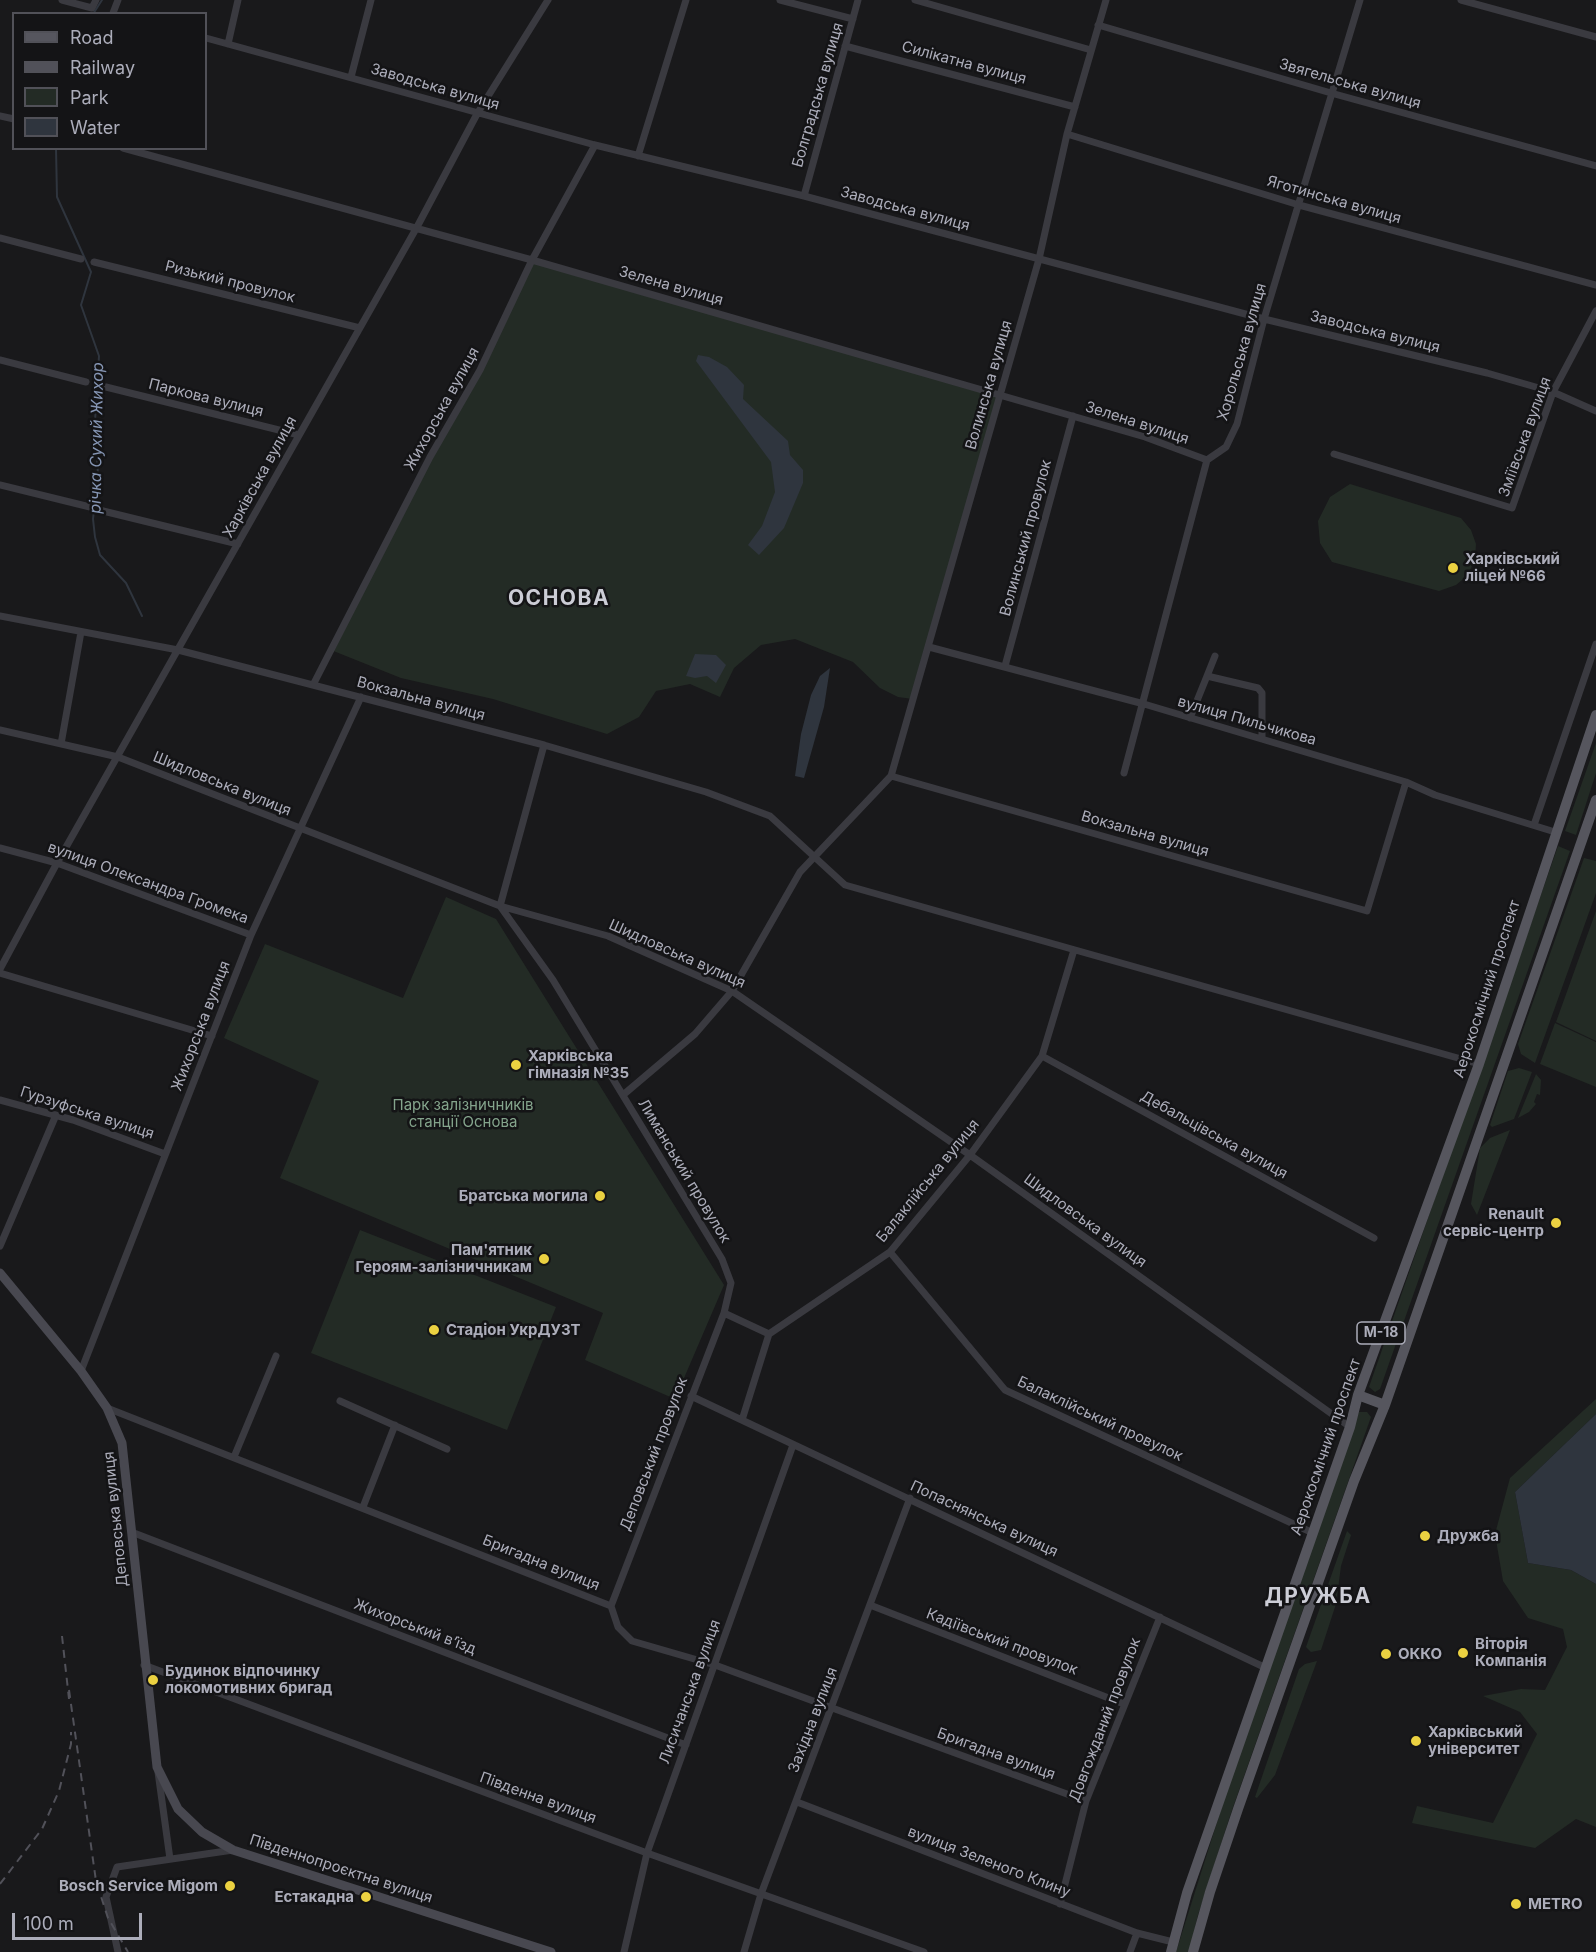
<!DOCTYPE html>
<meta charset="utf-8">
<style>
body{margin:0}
#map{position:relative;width:1596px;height:1952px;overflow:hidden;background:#19191b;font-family:Inter,sans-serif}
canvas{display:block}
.legend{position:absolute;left:12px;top:12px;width:195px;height:138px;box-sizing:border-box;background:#141416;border:2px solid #515158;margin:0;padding:8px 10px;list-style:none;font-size:18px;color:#acadba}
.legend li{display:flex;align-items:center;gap:12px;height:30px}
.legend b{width:30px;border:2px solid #515158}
.scale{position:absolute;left:12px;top:1913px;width:130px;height:27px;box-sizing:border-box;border:3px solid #acadba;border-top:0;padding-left:8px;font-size:18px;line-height:21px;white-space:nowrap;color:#acadba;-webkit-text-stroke:4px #141416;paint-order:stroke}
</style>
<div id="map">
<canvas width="1596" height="1952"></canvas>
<ul class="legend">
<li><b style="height:8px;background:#56565e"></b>Road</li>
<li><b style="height:8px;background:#515159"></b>Railway</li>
<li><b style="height:16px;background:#232b25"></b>Park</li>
<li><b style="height:16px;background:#2f353e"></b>Water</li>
</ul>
<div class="scale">100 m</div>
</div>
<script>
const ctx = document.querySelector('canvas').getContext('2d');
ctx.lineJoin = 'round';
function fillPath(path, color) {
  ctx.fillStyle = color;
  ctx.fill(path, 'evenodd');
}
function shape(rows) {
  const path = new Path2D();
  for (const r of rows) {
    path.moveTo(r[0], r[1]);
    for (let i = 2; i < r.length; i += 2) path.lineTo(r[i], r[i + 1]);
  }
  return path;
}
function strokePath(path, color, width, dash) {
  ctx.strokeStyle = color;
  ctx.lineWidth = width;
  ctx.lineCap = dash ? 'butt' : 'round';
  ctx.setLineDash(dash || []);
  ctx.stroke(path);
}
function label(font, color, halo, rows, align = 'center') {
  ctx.font = font + ' Inter,sans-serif';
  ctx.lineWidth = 5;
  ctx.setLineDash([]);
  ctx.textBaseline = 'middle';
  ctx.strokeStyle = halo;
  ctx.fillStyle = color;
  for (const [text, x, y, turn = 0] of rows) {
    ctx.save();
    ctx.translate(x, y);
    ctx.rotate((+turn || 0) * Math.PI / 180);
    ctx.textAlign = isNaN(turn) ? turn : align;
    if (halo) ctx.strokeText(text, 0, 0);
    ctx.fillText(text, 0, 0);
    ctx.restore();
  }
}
const green = shape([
 [532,260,999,396,913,699,898,697,880,688,853,662,795,639,761,645,734,668,720,697,690,684,656,691,639,717,607,734,493,699,401,678,331,650,430,457,480,370],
 [1350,484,1461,518,1471,530,1476,544,1475,559,1468,575,1456,585,1439,591,1332,562,1320,543,1318,521,1330,497],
 [1596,743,1596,773,1576,835,1565,831],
 [1558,846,1570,851,1380,1389,1375,1392,1369,1387],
 [1584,858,1596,861,1596,893,1535,1063,1521,1054,1518,1044],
 [446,897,496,919,724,1285,675,1399,585,1360,603,1313,280,1178,319,1081,224,1038,265,944,403,998],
 [1596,911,1596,1041,1556,1022],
 [1555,1023,1596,1042,1596,1087,1540,1064],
 [1519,1068,1532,1072,1514,1119,1492,1127,1490,1125,1508,1071],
 [1536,1074,1541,1080,1540,1095,1537,1094,1534,1102,1536,1104,1529,1112,1518,1118],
 [1510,1130,1477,1215,1471,1204,1480,1148,1490,1138],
 [360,1230,556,1307,507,1430,311,1353],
 [1596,1399,1596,1414,1515,1492,1528,1563,1571,1570,1596,1584,1596,1827,1576,1819,1535,1848,1412,1823,1417,1806,1493,1823,1537,1734,1520,1712,1483,1696,1521,1689,1545,1690,1567,1647,1563,1629,1528,1618,1503,1581,1495,1534,1510,1478],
 [1359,1412,1367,1412,1371,1417,1231,1813,1198,1915,1189,1952,1176,1952,1225,1797],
 [1347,1531,1351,1535,1341,1566,1336,1604,1321,1650,1311,1652,1306,1647],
 [1317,1661,1275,1775,1257,1798,1255,1797,1299,1669,1305,1664]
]);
const water = shape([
 [698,355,709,357,727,367,744,385,743,399,788,441,790,455,803,470,803,483,784,528,759,555,748,545,762,526,775,492,771,462,696,361],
 [695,654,716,655,726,665,716,683,707,676,695,678,686,676],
 [830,668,824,707,804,778,795,776,801,734,811,695,820,676],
 [1596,1414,1596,1584,1571,1570,1528,1563,1515,1492]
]);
const stream = shape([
 [93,14,102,0],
 [56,148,57,197,91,272,81,305,99,356,95,421,98,475,93,519,95,537,100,555,126,583,142,616]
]);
const street = shape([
 [62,0,92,8,96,0],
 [780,0,853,19],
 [915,0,1091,50],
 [1461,0,1596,37],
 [113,13,118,0],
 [1098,25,1331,93,1596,166],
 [206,38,595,145,804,196,1264,319,1487,373,1553,392,1596,411],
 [228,44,238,0],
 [845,46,1075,107],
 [351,77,371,0],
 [0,116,14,119],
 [1067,134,1299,205,1596,285],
 [123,148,532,260,1145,437,1207,460],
 [638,156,686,0],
 [804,196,858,0],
 [0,238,81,259],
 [94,262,360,328],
 [0,360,86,382],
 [106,387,299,435],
 [1334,454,1512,508,1553,392,1596,311],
 [0,485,90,507],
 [99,510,238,544],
 [0,616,178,650,544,745,706,792,770,816,845,885,1479,1064],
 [929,647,1144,704,1406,782,1435,795,1555,832],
 [1005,666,1073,416],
 [1207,676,1215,656],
 [313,685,430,457,480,370,532,260,595,145],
 [1190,718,1207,676,1258,688,1262,693,1262,739],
 [0,730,118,757,500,906,608,936,732,991,970,1155,1350,1427],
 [61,744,81,632],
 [544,745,500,906,553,980,722,1259,731,1283,724,1313,769,1334],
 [1124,773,1207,460,1226,447,1237,424,1264,319,1360,0],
 [891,776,1039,259,1067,134,1106,0],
 [1534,825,1596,644],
 [0,848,57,863,251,935],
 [0,969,57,863,417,227,477,114,548,0],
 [0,973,212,1036],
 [1042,1056,1374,1238],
 [623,1095,695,1034,732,991,800,872,891,776,1367,911,1406,782],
 [0,1100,73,1120,165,1154],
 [0,1246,56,1115],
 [890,1252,1005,1390,1313,1533],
 [81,1371,251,935,361,697],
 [691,1396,1266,1668],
 [340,1401,447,1449],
 [107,1408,611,1606,618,1627,632,1641,715,1665,1086,1801],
 [742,1420,769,1334,890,1252,970,1155,1042,1056,1074,950],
 [234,1457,276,1356],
 [363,1507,395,1425],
 [134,1533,686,1745],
 [870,1605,1124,1704],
 [611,1606,724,1313],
 [144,1665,647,1853,924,1952],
 [158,1772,170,1859],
 [797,1802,1137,1933,1173,1942],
 [1060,1904,1086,1801,1160,1617],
 [118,1952,106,1897,117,1867,233,1850],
 [624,1952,647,1853,793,1445],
 [744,1952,761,1894,910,1498],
 [1130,1952,1137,1933]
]);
const secondary = shape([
 [0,1273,81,1371,107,1408,122,1443,157,1767,178,1809,202,1832,233,1850,551,1952]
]);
const primary = shape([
 [1358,1395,1385,1405],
 [1171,1952,1187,1893,1350,1427,1358,1395,1479,1064,1596,715],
 [1193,1952,1210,1892,1238,1809,1354,1481,1385,1405,1596,800]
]);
const rail = shape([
 [62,1636,69,1699],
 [69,1690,96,1881,108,1918,128,1952],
 [0,1884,42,1829,59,1791,71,1744,71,1732]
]);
const markers = [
 [1453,568,6,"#ebd141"],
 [516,1065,6,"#ebd141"],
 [600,1196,6,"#ebd141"],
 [1556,1223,6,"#ebd141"],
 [544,1259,6,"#ebd141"],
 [434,1330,6,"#ebd141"],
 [1425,1536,6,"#ebd141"],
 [1463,1653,6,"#ebd141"],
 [1386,1654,6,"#ebd141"],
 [153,1680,6,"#ebd141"],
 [1416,1741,6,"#ebd141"],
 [230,1886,6,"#ebd141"],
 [366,1897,6,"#ebd141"],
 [1516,1904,6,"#ebd141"]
];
const shields = [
 [1381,1333,48]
];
const shieldNames = [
 ["М-18",1381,1333]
];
const streetNames = [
 ["Силікатна вулиця",964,63,15],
 ["Звягельська вулиця",1350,84,16],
 ["Заводська вулиця",435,87,16],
 ["Болградська вулиця",818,95,-74],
 ["Яготинська вулиця",1334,200,16],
 ["Заводська вулиця",905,209,15],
 ["Ризький провулок",230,282,14],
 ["Зелена вулиця",671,286,16],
 ["Заводська вулиця",1375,332,14],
 ["Хорольська вулиця",1242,352,-74],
 ["Волинська вулиця",989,385,-74],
 ["Паркова вулиця",206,398,14],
 ["Жихорська вулиця",442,409,-61],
 ["Зелена вулиця",1137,423,18],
 ["Зміївська вулиця",1525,437,-70],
 ["Харківська вулиця",260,477,-61],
 ["Волинський провулок",1026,538,-75],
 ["Вокзальна вулиця",421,699,15],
 ["вулиця Пильчикова",1247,721,16],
 ["Шидловська вулиця",222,784,22],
 ["Вокзальна вулиця",1145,834,16],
 ["вулиця Олександра Громека",148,883,20],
 ["Шидловська вулиця",677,954,24],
 ["Аерокосмічний проспект",1487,989,-72],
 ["Жихорська вулиця",201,1026,-69],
 ["Гурзуфська вулиця",87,1113,18],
 ["Дебальцівська вулиця",1214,1135,29],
 ["Лиманський провулок",684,1171,59],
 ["Балаклійська вулиця",928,1181,-51],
 ["Шидловська вулиця",1085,1221,36],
 ["Балаклійський провулок",1100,1419,25],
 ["Аерокосмічний проспект",1326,1447,-71],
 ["Деповський провулок",654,1454,-69],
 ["Деповська вулиця",116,1519,-96],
 ["Попаснянська вулиця",984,1519,25],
 ["Бригадна вулиця",541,1563,22],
 ["Жихорський в’їзд",415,1627,21],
 ["Кадіївський провулок",1002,1642,21],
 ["Лисичанська вулиця",690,1692,-70],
 ["Західна вулиця",813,1720,-69],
 ["Довгожданий провулок",1105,1720,-69],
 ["Бригадна вулиця",996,1754,20],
 ["Південна вулиця",538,1798,20],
 ["вулиця Зеленого Клину",989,1862,21],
 ["Південнопроєктна вулиця",341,1869,18]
];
const poiNames = [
 ["Харківський",1465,559],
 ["ліцей №66",1465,576],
 ["Харківська",528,1056],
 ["гімназія №35",528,1073],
 ["Братська могила",588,1196,"right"],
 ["Renault",1544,1214,"right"],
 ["сервіс-центр",1544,1231,"right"],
 ["Пам'ятник",532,1250,"right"],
 ["Героям-залізничникам",532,1267,"right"],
 ["Стадіон УкрДУЗТ",446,1330],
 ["Дружба",1437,1536],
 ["Віторія",1475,1644],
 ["Компанія",1475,1661],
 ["ОККО",1398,1654],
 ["Будинок відпочинку",165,1671],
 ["локомотивних бригад",165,1688],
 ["Харківський",1428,1732],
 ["університет",1428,1749],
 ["Bosch Service Migom",218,1886,"right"],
 ["Естакадна",354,1897,"right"],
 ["METRO",1528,1904]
];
const parkNames = [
 ["Парк залізничників",463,1105],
 ["станції Основа",463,1122]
];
const waterNames = [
 ["річка Сухий Жихор",97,438,-89]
];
const districtNames = [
 ["ОСНОВА",559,599],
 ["ДРУЖБА",1318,1597]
];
fillPath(green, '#232b25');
fillPath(water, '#2f353e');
strokePath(stream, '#2f353e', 2);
strokePath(street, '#3a3a40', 7);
strokePath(secondary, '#484850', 9);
strokePath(primary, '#56565e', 10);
strokePath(rail, '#515159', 2, [8, 6]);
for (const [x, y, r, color] of markers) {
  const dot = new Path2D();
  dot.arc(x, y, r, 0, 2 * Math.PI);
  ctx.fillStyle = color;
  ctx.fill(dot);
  strokePath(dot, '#141416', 2);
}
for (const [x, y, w] of shields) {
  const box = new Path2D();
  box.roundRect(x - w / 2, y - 11, w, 22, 4.5);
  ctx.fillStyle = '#141416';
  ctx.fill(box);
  strokePath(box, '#acadba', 1.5);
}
label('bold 14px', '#acadba', null, shieldNames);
label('15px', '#acadba', '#141416', streetNames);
label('bold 15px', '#acadba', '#141416', poiNames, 'left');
label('15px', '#84a48c', '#141416', parkNames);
label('italic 16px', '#8595b3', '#141416', waterNames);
ctx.letterSpacing = '1.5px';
label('bold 21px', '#cccdd6', '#141416', districtNames);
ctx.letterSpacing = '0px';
</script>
